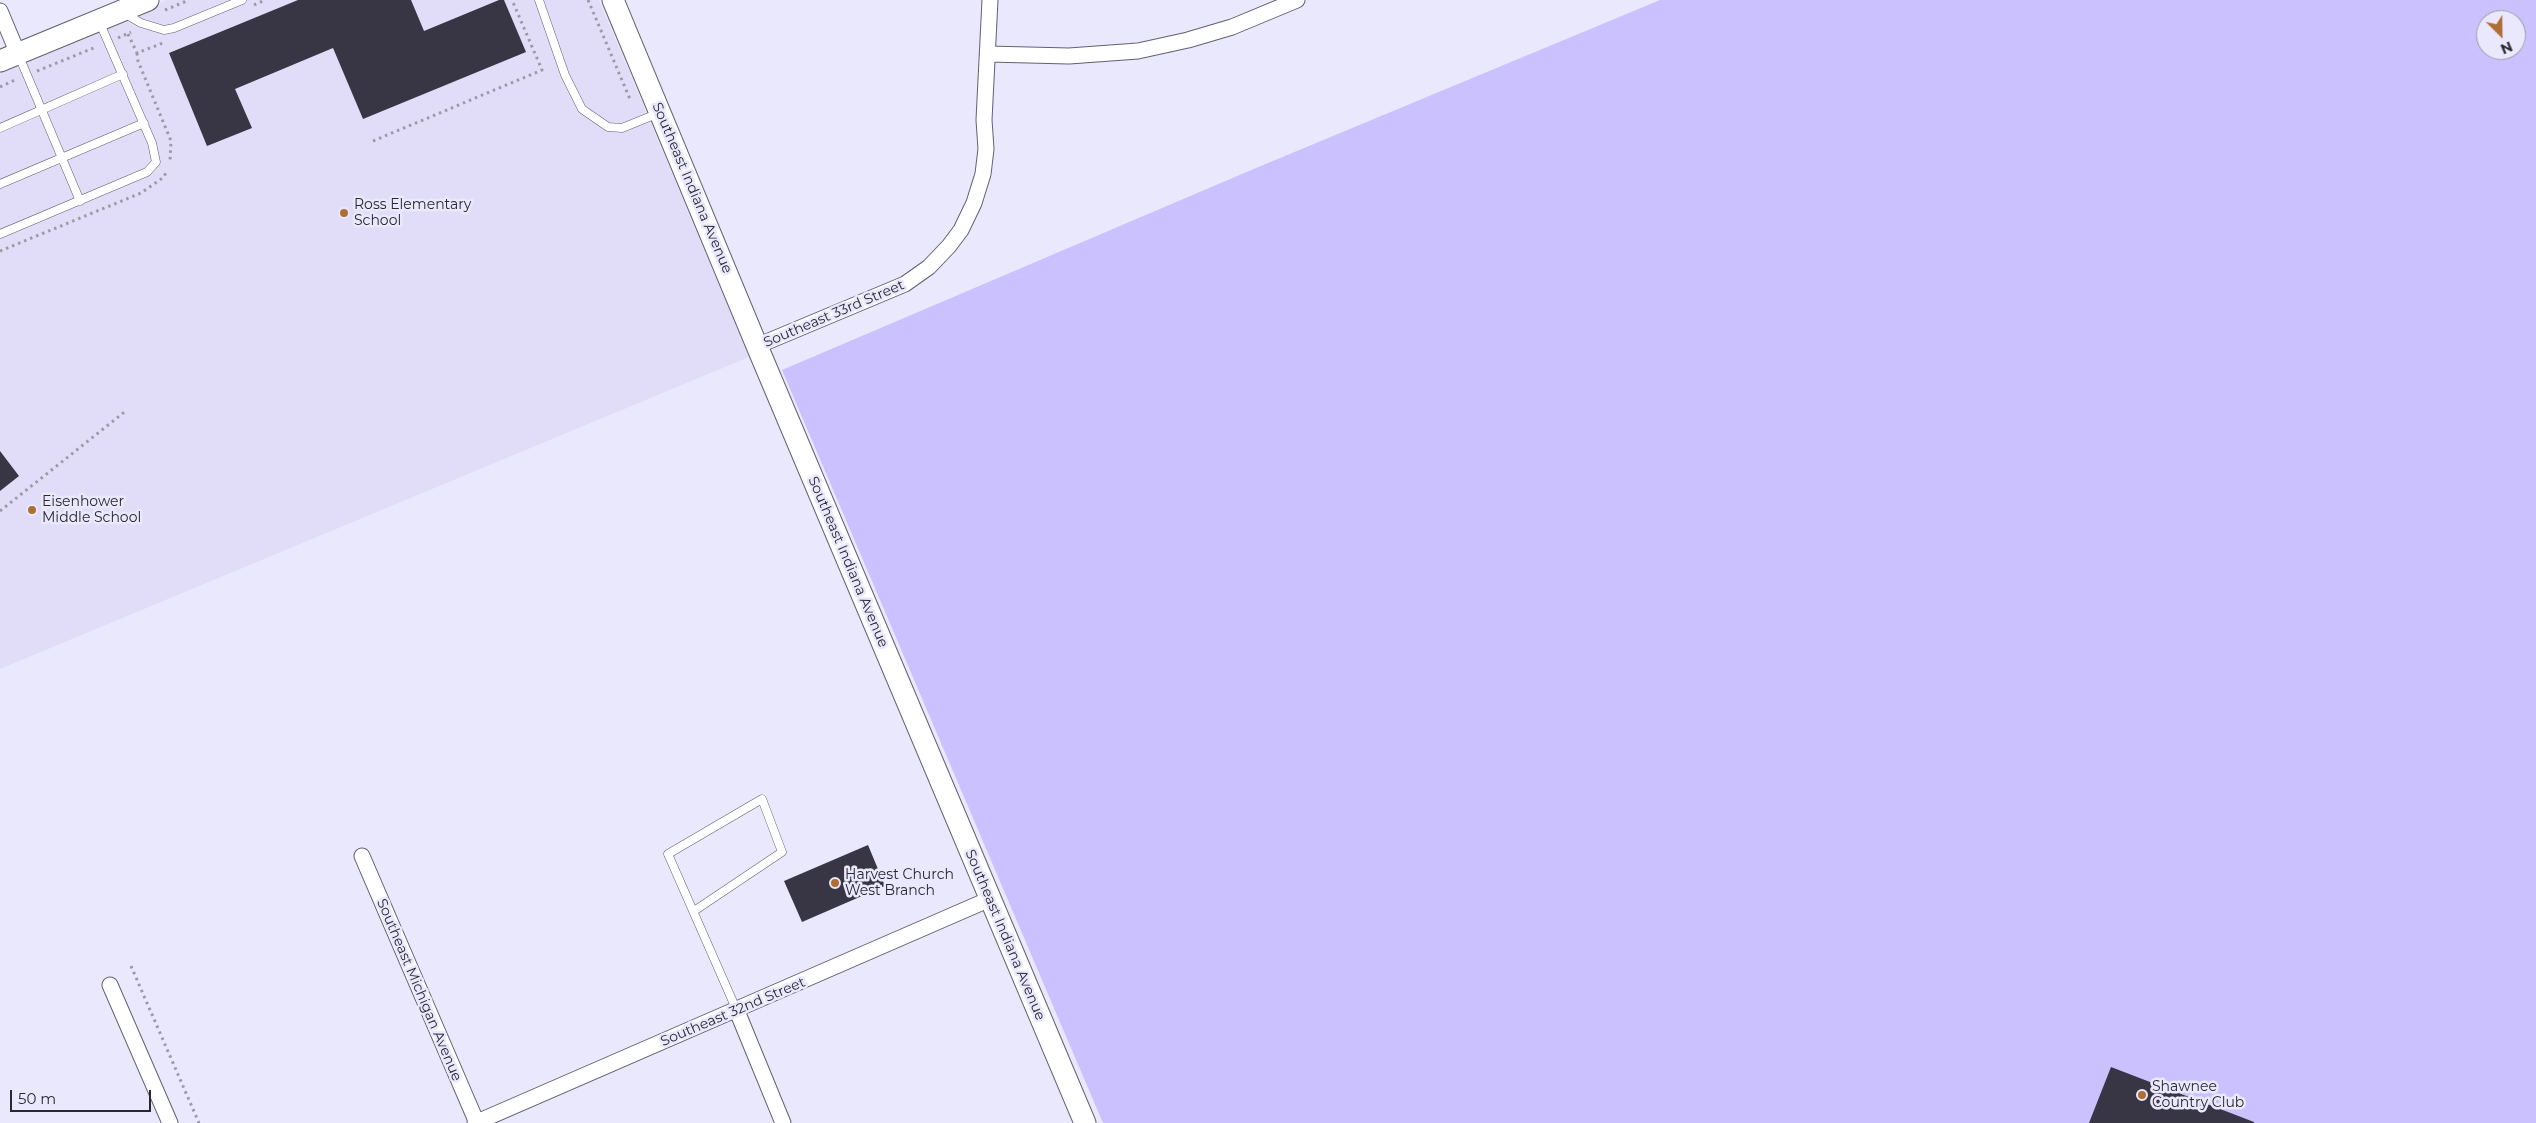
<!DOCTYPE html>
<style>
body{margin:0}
#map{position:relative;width:2536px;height:1123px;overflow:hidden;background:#eae8fc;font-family:Montserrat,sans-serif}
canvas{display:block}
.north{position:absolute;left:2476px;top:10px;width:50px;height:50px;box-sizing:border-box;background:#eae8fc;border:1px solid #9d9baa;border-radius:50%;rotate:157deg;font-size:14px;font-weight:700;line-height:20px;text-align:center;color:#292830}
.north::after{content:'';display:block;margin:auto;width:18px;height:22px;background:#ae6f35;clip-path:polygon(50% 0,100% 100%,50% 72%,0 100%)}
.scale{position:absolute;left:10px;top:1090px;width:141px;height:22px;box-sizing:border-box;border:2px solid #292830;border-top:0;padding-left:6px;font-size:15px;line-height:18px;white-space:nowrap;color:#292830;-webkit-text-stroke:4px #eae8fc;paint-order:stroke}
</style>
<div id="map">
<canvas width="2536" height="1123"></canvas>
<div class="north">N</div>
<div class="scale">50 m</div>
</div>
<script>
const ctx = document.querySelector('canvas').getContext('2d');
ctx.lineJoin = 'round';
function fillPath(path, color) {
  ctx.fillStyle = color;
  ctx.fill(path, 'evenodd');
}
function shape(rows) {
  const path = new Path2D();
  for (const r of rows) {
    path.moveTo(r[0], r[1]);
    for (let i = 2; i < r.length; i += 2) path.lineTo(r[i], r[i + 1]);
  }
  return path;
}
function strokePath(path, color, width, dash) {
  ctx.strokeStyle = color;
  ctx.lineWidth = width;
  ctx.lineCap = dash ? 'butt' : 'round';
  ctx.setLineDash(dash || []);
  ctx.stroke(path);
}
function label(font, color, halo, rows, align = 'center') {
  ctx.font = font + ' Montserrat,sans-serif';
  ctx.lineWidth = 5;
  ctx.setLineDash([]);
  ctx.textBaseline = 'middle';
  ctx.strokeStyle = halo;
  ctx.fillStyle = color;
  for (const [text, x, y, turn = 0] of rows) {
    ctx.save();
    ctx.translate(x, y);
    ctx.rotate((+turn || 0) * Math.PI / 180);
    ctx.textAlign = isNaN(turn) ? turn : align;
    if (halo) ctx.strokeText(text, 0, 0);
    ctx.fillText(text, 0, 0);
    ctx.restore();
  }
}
const built = shape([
 [166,0,599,0,749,357,0,669,0,70]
]);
const green = shape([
 [1660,0,2536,0,2536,1123,1103,1123,782,370,1256,168],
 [2486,20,2516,20,2516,50,2486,50]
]);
const building = shape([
 [298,0,411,0,424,31,499,0,504,0,526,52,363,119,333,48,235,89,252,128,207,146,169,53],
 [0,451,19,476,0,491],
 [868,845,885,886,802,922,784,881],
 [2111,1067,2254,1122,2254,1123,2089,1123]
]);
const path = shape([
 [588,0,630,99],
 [254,5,265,0],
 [165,10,189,0],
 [128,34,137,53,163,43],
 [118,38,131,32],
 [137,53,138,61,171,141,170,161],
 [37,71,96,47],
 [0,87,15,80],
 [373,141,542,70,512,0],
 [0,251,141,193,164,177,166,172],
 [0,511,127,410],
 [131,966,199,1123]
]);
const lane = shape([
 [539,0,565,75,582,109,608,127,622,128,659,113],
 [124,13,141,23,164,30,174,28,242,0],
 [19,56,80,201],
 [0,128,123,74],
 [0,184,144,123],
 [0,234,147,172,156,162,152,143,99,21],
 [694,911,782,852,762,799,668,854,737,1011]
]);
const street = shape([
 [0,11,18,54],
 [988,54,1069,56,1138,51,1188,40,1232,27,1297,0],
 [757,346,905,284,929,267,949,246,961,230,974,203,983,174,986,149,984,120,990,0],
 [362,856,477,1123],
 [110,985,170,1123],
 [737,1011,783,1123],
 [475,1123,990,899]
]);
const secondary = shape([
 [613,0,757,346,1085,1123],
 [0,61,148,0]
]);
const markers = [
 [344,213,5,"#ae6f35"],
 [32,510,5,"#ae6f35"],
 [835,883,5,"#ae6f35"],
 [2142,1095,5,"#ae6f35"]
];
const streetNames = [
 ["Southeast Indiana Avenue",692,188,67],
 ["Southeast 33rd Street",834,314,-23],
 ["Southeast Indiana Avenue",848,562,67],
 ["Southeast Indiana Avenue",1005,935,67],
 ["Southeast Michigan Avenue",419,990,67],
 ["Southeast 32nd Street",733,1012,-23]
];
const poiNames = [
 ["Ross Elementary",354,205],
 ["School",354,221],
 ["Eisenhower",42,502],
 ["Middle School",42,518],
 ["Harvest Church",845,875],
 ["West Branch",845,891],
 ["Shawnee",2152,1087],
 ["Country Club",2152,1103]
];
fillPath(built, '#e1ddf8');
fillPath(green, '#cac1fe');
fillPath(building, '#383545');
strokePath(lane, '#626071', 9);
strokePath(street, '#626071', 17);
strokePath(secondary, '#626071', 23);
strokePath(path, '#9c9aa9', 3, [2.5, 4]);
strokePath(lane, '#fff', 8);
strokePath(street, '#fff', 15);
strokePath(secondary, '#fff', 21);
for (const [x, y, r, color] of markers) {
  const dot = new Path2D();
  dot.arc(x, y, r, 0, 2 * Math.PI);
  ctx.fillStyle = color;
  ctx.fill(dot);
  strokePath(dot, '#eae8fc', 2);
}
label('14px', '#292830', '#eae8fc', streetNames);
label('14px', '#292830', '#eae8fc', poiNames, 'left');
</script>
